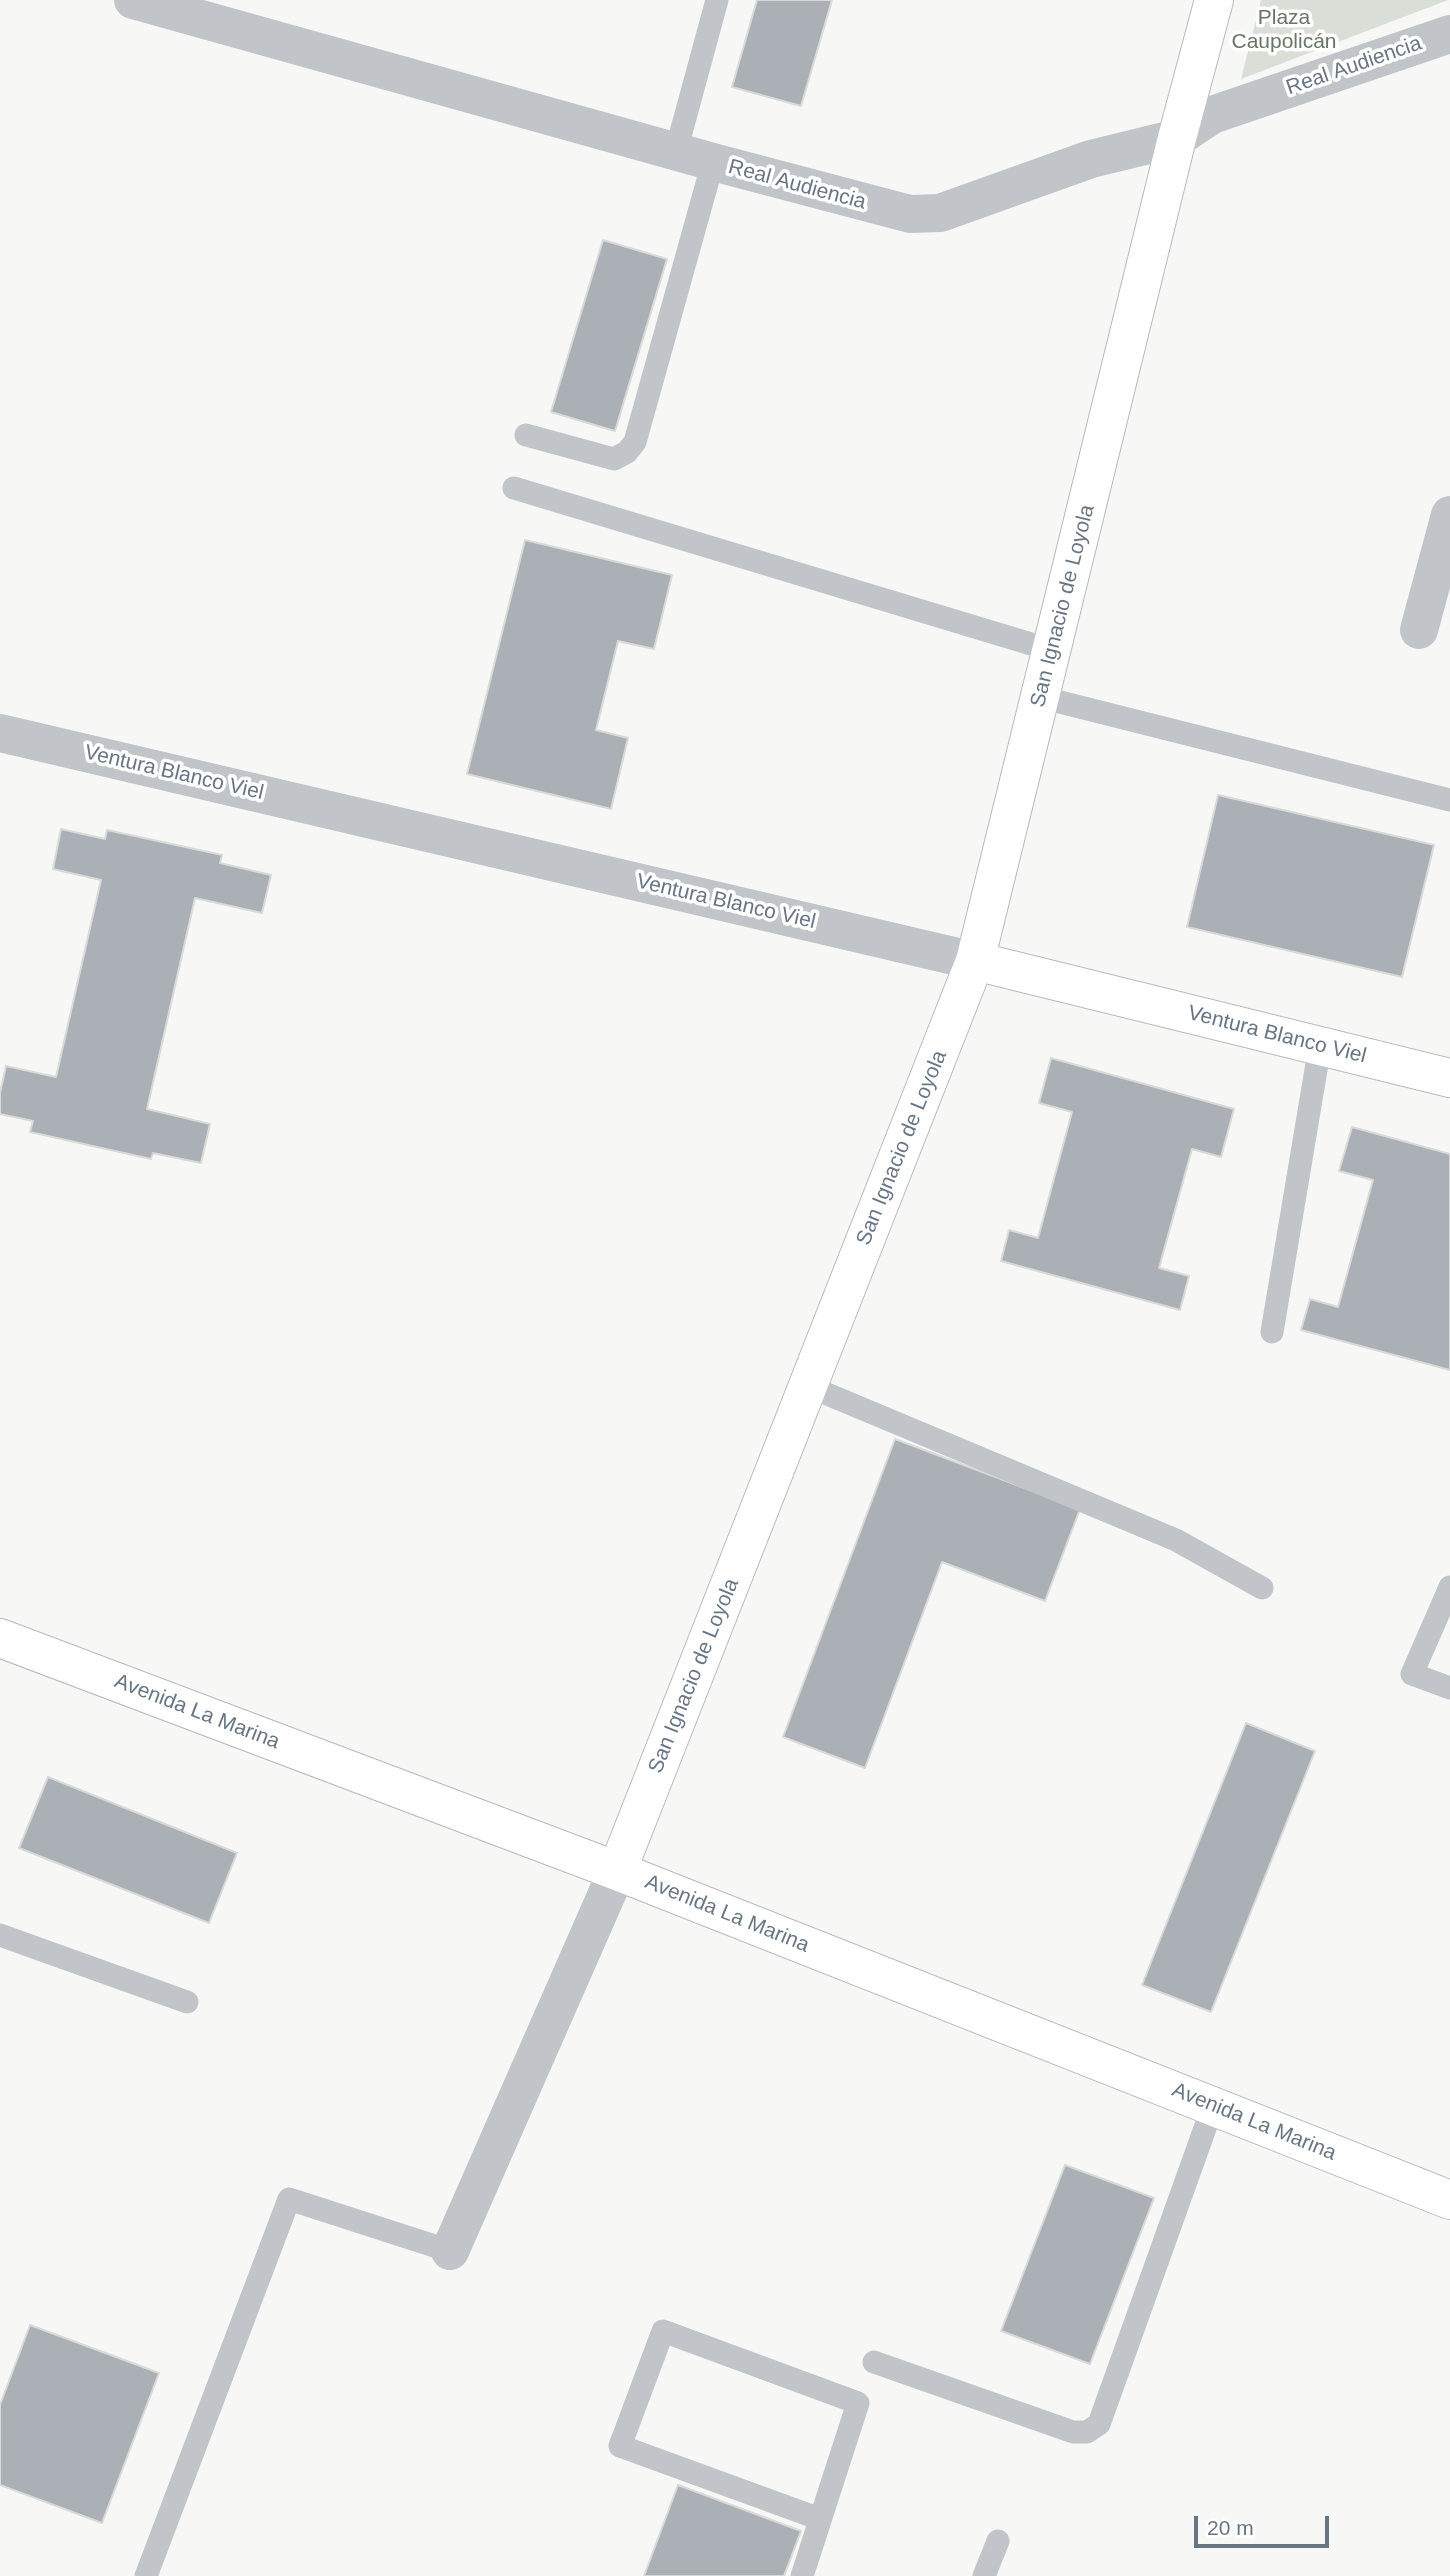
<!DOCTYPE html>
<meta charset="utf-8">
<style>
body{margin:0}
#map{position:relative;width:1450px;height:2576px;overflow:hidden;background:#f7f8f5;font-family:Helvetica,sans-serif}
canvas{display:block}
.scale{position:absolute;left:1194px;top:2516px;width:135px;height:32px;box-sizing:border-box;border:4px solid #687684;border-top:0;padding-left:9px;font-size:21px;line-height:24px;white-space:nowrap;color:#687684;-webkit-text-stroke:5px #fff;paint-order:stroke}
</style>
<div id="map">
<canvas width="1450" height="2576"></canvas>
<div class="scale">20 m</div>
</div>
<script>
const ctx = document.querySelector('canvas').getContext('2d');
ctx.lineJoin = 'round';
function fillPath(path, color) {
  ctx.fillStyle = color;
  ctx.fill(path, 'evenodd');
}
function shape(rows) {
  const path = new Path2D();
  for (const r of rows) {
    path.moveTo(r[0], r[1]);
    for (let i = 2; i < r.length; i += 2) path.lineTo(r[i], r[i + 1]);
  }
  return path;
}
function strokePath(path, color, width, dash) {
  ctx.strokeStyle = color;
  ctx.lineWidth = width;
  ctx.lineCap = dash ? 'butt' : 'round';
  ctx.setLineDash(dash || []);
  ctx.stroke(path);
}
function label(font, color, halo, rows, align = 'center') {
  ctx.font = font + ' Helvetica,sans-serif';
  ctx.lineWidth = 7;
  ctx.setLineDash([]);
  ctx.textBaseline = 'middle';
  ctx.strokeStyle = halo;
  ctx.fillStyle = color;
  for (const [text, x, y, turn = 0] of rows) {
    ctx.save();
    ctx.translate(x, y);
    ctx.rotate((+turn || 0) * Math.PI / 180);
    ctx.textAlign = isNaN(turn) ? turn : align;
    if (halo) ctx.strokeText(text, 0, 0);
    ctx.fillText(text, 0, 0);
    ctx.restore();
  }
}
const green = shape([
 [1261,0,1448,0,1241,79]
]);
const building = shape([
 [757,0,832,0,801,106,732,87,757,0],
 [603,240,667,259,615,431,551,412,603,240],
 [525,540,672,575,654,649,618,641,596,730,628,738,611,809,467,774,525,540],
 [1218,795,1434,845,1402,977,1187,927,1218,795],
 [61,829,105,839,107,830,222,855,220,863,271,875,262,913,195,898,147,1109,210,1124,201,1163,153,1153,151,1159,30,1132,33,1121,0,1114,0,1093,6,1066,56,1077,101,880,53,869,61,829],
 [1051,1058,1234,1109,1221,1157,1192,1149,1159,1268,1189,1276,1180,1310,1001,1261,1009,1230,1038,1238,1072,1112,1039,1103,1051,1058],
 [1352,1127,1450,1154,1450,1370,1301,1330,1310,1299,1338,1307,1373,1180,1339,1171,1352,1127],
 [895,1439,1080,1509,1045,1601,942,1562,865,1768,783,1737,895,1439],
 [1246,1723,1315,1751,1211,2012,1142,1985,1246,1723],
 [48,1777,237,1853,209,1923,19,1848,48,1777],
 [1065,2165,1154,2198,1090,2364,1001,2331,1065,2165],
 [30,2325,159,2373,102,2523,0,2485,0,2405,30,2325],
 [678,2485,801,2531,784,2576,644,2576,678,2485]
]);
const lane = shape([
 [676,151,717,0],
 [526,435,614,459,627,452,635,442,713,162],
 [514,488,1051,650],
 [1040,697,1450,800],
 [1272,1332,1320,1046],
 [808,1386,1176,1540,1262,1588],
 [1450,1587,1412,1674,1450,1688],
 [0,1935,187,2002],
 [874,2362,1073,2432,1087,2432,1099,2424,1213,2106],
 [146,2576,289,2199,450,2251],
 [802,2576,858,2403,663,2331,620,2446,820,2519],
 [984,2576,998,2541]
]);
const street = shape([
 [133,0,713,162,910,214,940,213,1091,159,1177,138,1212,115,1450,34],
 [1419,630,1450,515],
 [0,733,975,961],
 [450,2251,617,1871]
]);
const secondary = shape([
 [975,961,1450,1078],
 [0,1638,617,1871,1450,2200],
 [617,1871,975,961,1177,138,1214,0]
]);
const parkNames = [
 ["Plaza",1284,18],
 ["Caupolicán",1284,42]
];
const streetNames = [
 ["Real Audiencia",1354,66,-19],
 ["Real Audiencia",797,185,15],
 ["San Ignacio de Loyola",1063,606,-76],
 ["Ventura Blanco Viel",174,773,13],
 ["Ventura Blanco Viel",726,902,13],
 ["Ventura Blanco Viel",1277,1035,14],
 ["San Ignacio de Loyola",902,1148,-68],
 ["San Ignacio de Loyola",694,1676,-68],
 ["Avenida La Marina",197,1712,21],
 ["Avenida La Marina",727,1914,22],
 ["Avenida La Marina",1254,2122,22]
];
fillPath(green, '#d9ded6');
fillPath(building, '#aab0b6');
strokePath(building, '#d9d9d7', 2);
strokePath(secondary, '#b6babe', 40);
strokePath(lane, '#c1c4c8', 23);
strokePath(street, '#c1c4c8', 38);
strokePath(secondary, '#fff', 38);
label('21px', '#667763', '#fff', parkNames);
label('21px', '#687684', '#fff', streetNames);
</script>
